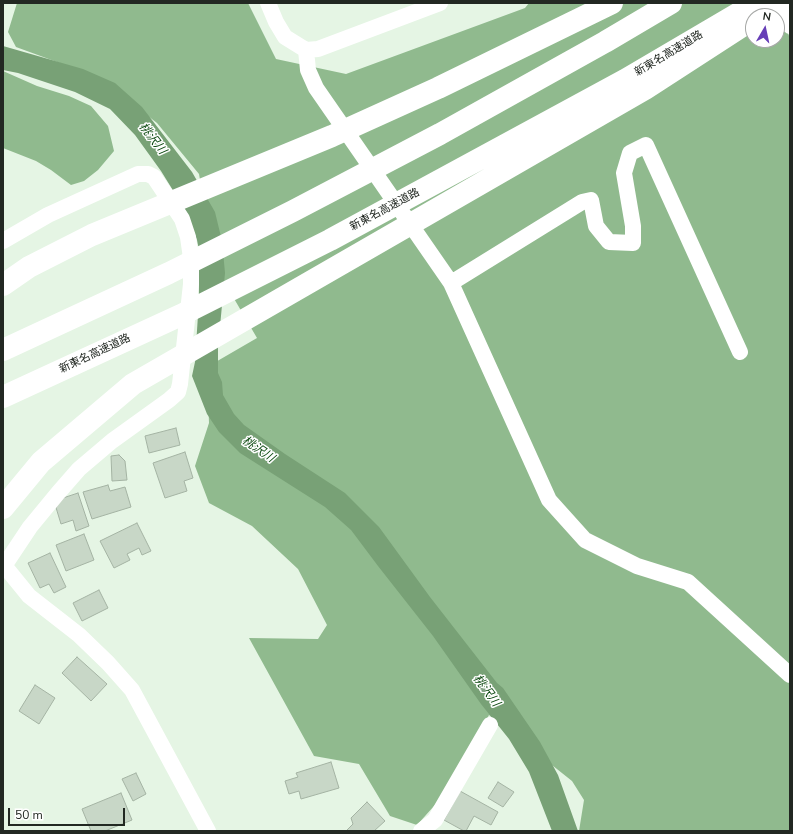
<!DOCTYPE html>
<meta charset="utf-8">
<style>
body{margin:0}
#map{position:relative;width:793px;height:834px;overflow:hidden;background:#e5f5e4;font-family:"Nunito Sans",sans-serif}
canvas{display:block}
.frame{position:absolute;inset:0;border:4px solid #222822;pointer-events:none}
.north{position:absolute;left:745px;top:8px;width:40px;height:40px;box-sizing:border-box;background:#fff;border:1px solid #a7a9a7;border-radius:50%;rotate:9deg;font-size:11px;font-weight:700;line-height:16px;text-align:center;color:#222822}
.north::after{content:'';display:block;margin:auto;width:14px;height:18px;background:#673fb7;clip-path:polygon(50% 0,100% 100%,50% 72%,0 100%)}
.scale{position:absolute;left:8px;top:808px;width:117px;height:18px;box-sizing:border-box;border:2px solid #222822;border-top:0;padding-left:5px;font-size:12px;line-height:14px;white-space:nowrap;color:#222822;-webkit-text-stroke:3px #fff;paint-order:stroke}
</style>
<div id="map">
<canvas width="793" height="834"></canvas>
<div class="frame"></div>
<div class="north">N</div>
<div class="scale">50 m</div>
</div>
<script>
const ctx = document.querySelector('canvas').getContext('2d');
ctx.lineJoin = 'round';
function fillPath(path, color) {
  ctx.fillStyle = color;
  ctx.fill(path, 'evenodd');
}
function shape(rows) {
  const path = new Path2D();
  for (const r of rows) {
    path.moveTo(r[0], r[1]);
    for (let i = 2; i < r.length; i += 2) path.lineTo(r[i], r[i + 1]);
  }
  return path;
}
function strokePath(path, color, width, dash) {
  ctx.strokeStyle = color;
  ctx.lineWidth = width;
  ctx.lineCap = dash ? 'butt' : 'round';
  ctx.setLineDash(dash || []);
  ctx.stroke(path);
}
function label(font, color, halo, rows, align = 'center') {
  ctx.font = font + ' "Nunito Sans","Noto Sans JP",sans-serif';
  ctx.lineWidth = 3;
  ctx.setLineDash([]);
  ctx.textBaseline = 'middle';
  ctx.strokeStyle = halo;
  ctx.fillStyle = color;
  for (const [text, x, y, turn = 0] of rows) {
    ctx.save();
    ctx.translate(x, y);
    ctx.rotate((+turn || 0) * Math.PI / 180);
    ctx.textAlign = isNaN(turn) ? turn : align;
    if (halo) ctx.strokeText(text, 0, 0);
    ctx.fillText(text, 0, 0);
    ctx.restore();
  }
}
const forest = shape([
 [17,3,248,3,276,59,346,74,525,8,529,3,775,3,790,38,790,831,579,831,584,800,572,781,489,715,451,787,417,825,390,816,359,764,314,756,249,638,318,639,327,625,298,569,252,526,209,503,195,466,209,423,207,367,257,338,215,266,199,174,157,123,98,77,16,47,8,32],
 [753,16,777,16,777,40,753,40],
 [3,71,37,86,69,96,91,106,108,126,114,151,98,170,84,181,71,185,51,170,36,161,3,148]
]);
const water = shape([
 [3,46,83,69,115,83,142,107,192,172,215,212,222,241,225,273,218,348,218,373,222,382,223,395,234,414,244,425,285,454,345,493,379,527,430,597,497,683,503,688,540,742,558,775,578,831,552,831,529,772,509,739,481,704,433,636,378,566,351,530,325,507,240,453,219,432,207,414,192,376,195,362,199,299,199,250,197,240,187,213,161,171,135,135,110,109,75,92,18,73,3,70]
]);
const building = shape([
 [176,428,180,445,149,453,145,436,176,428],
 [185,452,193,478,184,481,187,491,165,498,153,463,185,452],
 [119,455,125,461,127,480,112,481,111,456,119,455],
 [108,485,110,491,125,487,131,507,92,519,83,492,108,485],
 [78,493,89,526,76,531,73,520,61,524,54,501,78,493],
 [137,523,151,551,142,555,139,548,127,554,130,560,114,568,100,541,137,523],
 [84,534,94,560,66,571,56,545,84,534],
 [50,553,66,587,54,593,49,584,40,588,28,563,50,553],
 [99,590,108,608,82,621,73,603,99,590],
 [77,657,107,684,91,701,62,673,77,657],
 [35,685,55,698,39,724,19,711,35,685],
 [331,762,339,788,301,799,299,791,289,794,285,781,298,777,296,773,331,762],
 [136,773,146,794,133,801,122,779,136,773],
 [498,782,514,792,503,807,488,798,498,782],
 [460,791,498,812,491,825,474,816,466,831,464,831,444,820,460,791],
 [121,793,132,820,105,831,91,831,82,809,121,793],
 [367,802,385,821,374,831,346,831,353,824,351,818,367,802]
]);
const minor = shape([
 [268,3,276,22,285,37,306,50,318,49,440,3],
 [782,3,790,26],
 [306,50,308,70,316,88,451,283,549,500,585,540,637,566,688,582,790,675],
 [3,241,48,215,138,174,148,174,154,177,182,219,188,237,191,258,191,284,180,384,178,392,169,400,112,441,79,469,58,493,30,527,4,566],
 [451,283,582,202,591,200,596,226,609,242,633,243,633,226,624,173,630,153,646,145,740,352],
 [3,564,29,596,79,635,108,663,132,690,208,831],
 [421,831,435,820,490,725]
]);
const highway = shape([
 [758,16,778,3],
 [3,285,29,267,92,235,332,136,438,88,612,3],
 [3,350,169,273,293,211,440,134,605,42,671,3],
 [3,397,181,315,330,240,625,80,756,3],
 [3,508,41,462,133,384,645,89,753,19]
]);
const streetNames = [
 ["新東名高速道路",669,54,-31],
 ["新東名高速道路",385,210,-28],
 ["新東名高速道路",95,354,-25]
];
const waterNames = [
 ["桃沢川",152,139,52],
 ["桃沢川",258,450,34],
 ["桃沢川",486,691,54]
];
fillPath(forest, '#90ba8e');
fillPath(water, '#78a176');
fillPath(building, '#c8d7c7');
strokePath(building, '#a4b3a3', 1);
strokePath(minor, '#fff', 16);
strokePath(highway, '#fff', 22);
label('11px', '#222822', '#fff', streetNames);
label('italic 12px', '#0e4b12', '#fff', waterNames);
</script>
